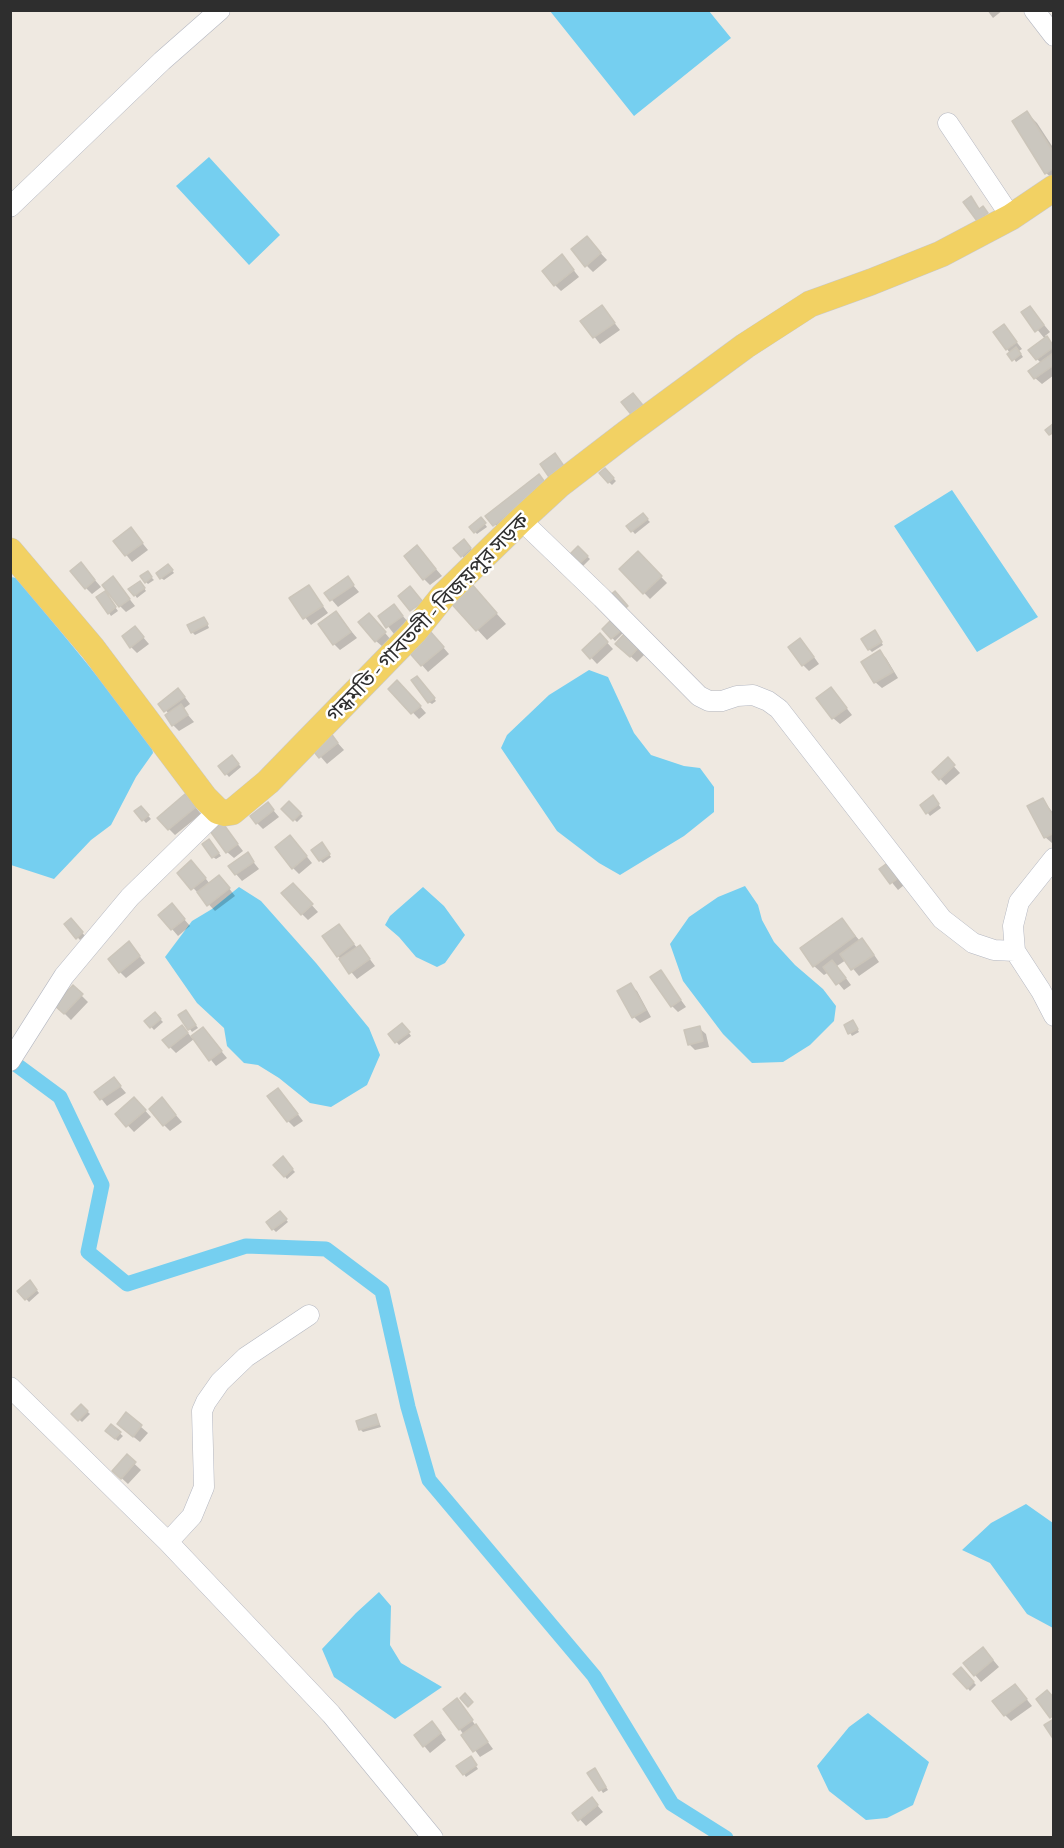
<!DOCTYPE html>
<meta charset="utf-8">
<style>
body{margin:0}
#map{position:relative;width:1064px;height:1848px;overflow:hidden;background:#efe9e1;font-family:"Alegreya Sans",sans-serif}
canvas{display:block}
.frame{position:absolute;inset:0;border:12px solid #2e2e2e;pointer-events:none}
</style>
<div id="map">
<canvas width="1064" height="1848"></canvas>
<div class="frame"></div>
</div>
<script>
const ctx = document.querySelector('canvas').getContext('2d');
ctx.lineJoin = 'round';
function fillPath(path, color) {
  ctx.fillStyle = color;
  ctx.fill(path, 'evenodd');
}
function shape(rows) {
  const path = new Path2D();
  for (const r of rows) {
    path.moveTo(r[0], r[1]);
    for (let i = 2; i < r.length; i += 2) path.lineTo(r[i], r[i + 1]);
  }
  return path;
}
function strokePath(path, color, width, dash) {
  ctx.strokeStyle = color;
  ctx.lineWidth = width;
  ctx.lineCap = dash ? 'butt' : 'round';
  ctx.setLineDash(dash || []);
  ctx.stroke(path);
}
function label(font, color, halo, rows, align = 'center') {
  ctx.font = font + ' "Alegreya Sans","Noto Sans Bengali",sans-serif';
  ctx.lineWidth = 5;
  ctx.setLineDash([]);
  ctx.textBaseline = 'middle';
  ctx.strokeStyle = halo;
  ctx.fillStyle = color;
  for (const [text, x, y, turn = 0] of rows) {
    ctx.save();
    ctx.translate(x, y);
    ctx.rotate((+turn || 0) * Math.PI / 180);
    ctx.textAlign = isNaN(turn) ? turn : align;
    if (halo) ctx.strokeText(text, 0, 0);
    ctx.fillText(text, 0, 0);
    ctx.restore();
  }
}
const water = shape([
 [550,11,709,11,731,38,634,116],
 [209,157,280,235,249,265,176,186],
 [952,490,1038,617,977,652,894,526],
 [10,577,17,578,151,742,153,753,136,777,111,825,91,840,54,879,11,865],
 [589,670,608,677,634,733,651,755,684,766,700,768,714,787,714,812,684,836,620,875,599,863,557,831,501,748,507,735,549,695],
 [745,886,758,905,762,920,774,942,795,965,823,989,836,1006,834,1021,810,1045,783,1062,752,1063,723,1034,683,981,670,944,689,917,718,897],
 [239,887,261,901,316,963,369,1028,380,1055,367,1085,331,1107,310,1103,279,1078,258,1065,244,1063,227,1046,224,1028,197,1003,165,957,192,921,212,909],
 [423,887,444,906,465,935,445,963,437,967,416,957,399,937,385,925,390,916],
 [1026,1504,1053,1523,1053,1628,1027,1614,990,1563,962,1550,991,1523],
 [379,1592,391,1606,390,1645,401,1663,442,1687,395,1719,334,1677,322,1649,356,1613],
 [868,1713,929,1762,913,1805,887,1818,866,1820,829,1791,817,1766,849,1727]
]);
const shadow = shape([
 [987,10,1003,10,993,18],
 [1027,113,1037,123,1054,149,1054,180,1046,173],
 [593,245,607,260,593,272,587,266],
 [568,263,579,277,561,291,555,285],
 [602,307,620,330,600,344,582,321],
 [1030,308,1050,332,1045,336,1054,345,1054,375,1042,384,1035,378,1041,363,1037,359,1045,339,1023,312],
 [1004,326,1022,349,1019,351,1023,357,1016,362,1007,349],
 [605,470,616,481,612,485,601,474],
 [539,476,501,531,487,516],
 [645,517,650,522,635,534,628,526],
 [481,519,487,527,477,534,471,527],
 [131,529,148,550,132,562,115,541],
 [464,541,473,551,464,558,456,548],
 [578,548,590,559,583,566,572,554],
 [638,553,667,583,650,599,621,569],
 [423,554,442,576,430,585,424,579],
 [171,569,174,573,164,580,161,578],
 [87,571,101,587,92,594,86,588],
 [150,576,154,580,148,584,146,582],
 [113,578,135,606,126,612,120,606],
 [347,578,359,592,338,607,326,593],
 [142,585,146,591,137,598,135,595],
 [309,587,328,613,311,625,291,599],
 [479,594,506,624,487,640,450,600],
 [107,596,118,611,111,616,109,613],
 [394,606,409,623,394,634,380,616],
 [336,613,357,638,340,650,334,644],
 [206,621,209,628,195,635,192,632],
 [375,621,391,640,383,647,376,641],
 [612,621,623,633,615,641,604,629],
 [135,628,149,644,137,653,131,647],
 [600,635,613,649,597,664,584,650],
 [877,635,883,645,872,652,869,649],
 [625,636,645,654,637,662,617,644],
 [435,638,449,654,428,672,408,649],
 [806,646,819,664,809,671,803,665],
 [880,652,886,658,898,678,882,688,875,682],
 [420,680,436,701,432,704,429,702],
 [404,688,426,713,419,719,390,689],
 [184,696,190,704,183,709,194,722,179,731,173,725,169,714,160,704],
 [837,696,852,715,840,724,833,718],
 [336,741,344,750,327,764,313,748],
 [232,757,241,767,229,777,220,766],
 [948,760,960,773,946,785,934,772],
 [1042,799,1054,814,1054,842,1052,843,1045,837],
 [935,800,941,808,930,816,922,805],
 [192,803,201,814,175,835,169,829],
 [289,803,303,816,297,822,283,809],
 [268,804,279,817,263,829,257,823],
 [141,808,151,819,146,823,136,812],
 [222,824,243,851,234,858,227,852],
 [212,843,221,856,216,859,213,857],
 [296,843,312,863,299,874,293,868],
 [324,847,331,857,323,863,320,860],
 [247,854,259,869,242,881,236,874],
 [198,869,210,884,225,883,235,896,215,911,179,873],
 [881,869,909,881,898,890],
 [299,891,318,912,308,920,302,914],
 [178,912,190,926,178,936,160,915],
 [71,920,85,936,80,940,66,925],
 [842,920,860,941,862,940,868,946,879,962,859,976,846,960,837,966,851,985,844,990,829,972,824,975,814,966],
 [339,926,358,949,366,954,375,966,357,979,338,956],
 [135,950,145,963,126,978,120,972],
 [661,972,686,1007,678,1012,672,1006],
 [630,985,637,991,651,1017,640,1023,634,1017],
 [73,987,88,1002,71,1020,56,1005],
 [186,1012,198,1028,192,1032,180,1015],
 [155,1014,163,1022,154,1030,147,1022],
 [855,1025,859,1032,852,1036,846,1026],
 [405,1027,411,1036,399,1045,390,1034],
 [699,1028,706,1034,709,1047,695,1050,689,1044],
 [203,1029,227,1058,216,1066,194,1039,176,1053,170,1047,188,1033,192,1038],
 [114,1079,126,1093,107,1106,96,1092],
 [284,1096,303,1121,294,1127,288,1121],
 [141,1106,151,1117,134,1132,117,1114],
 [168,1106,182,1122,170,1131,164,1125],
 [283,1159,295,1172,287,1179,275,1165],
 [283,1216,288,1222,276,1232,273,1229],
 [30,1282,39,1293,29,1302,19,1291],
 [81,1406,90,1414,82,1422,73,1414],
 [127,1415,148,1433,140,1442,125,1430],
 [376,1416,381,1427,363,1432,360,1429],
 [111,1426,123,1436,118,1441,107,1431],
 [127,1457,141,1470,128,1484,114,1471],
 [989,1655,999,1667,981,1682,965,1663],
 [961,1669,976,1685,970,1691,955,1674],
 [1021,1692,1032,1706,1011,1721,1005,1715],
 [457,1700,493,1749,480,1757,445,1709],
 [438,1729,446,1740,430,1753,416,1736],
 [473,1761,478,1769,466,1777,464,1774],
 [590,1773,597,1773,608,1790,603,1793],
 [592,1799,603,1812,586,1826,574,1813]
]);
const canal = shape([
 [10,1060,60,1097,102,1185,88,1252,127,1284,246,1246,326,1249,382,1291,408,1407,429,1480,594,1676,672,1804,726,1838]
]);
const building = shape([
 [1027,111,1054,153,1054,168,1045,174,1012,121,1027,111],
 [971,196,979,209,983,206,988,213,977,221,963,202,971,196],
 [587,236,601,253,585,267,571,249,587,236],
 [562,254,574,270,554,286,542,271,562,254],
 [602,305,615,323,593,338,580,321,602,305],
 [1030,306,1044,325,1035,332,1021,312,1030,306],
 [1004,324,1017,342,1006,350,993,332,1004,324],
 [1047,336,1054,347,1036,360,1028,350,1047,336],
 [1016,347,1021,354,1012,361,1007,354,1016,347],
 [1053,353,1054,365,1034,379,1028,371,1053,353],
 [633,393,646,409,634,418,621,402,633,393],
 [1054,423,1054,432,1049,435,1045,430,1054,423],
 [555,453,566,469,551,480,540,464,555,453],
 [605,468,614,478,608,483,599,473,605,468],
 [539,474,547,485,493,526,485,516,539,474],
 [643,513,648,519,631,532,626,526,643,513],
 [481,517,486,523,474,533,469,527,481,517],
 [131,527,143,543,125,556,113,541,131,527],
 [464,539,471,548,461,557,453,548,464,539],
 [417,545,436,569,423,580,404,556,417,545],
 [578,546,588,556,579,564,570,554,578,546],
 [638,551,662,576,643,594,619,569,638,551],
 [81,562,95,580,85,589,70,571,81,562],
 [168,564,173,570,160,579,156,573,168,564],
 [148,571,152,577,145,583,140,576,148,571],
 [113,576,130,599,119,607,102,585,113,576],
 [348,576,354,585,330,601,324,593,348,576],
 [140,581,145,588,134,596,128,589,140,581],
 [470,582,497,613,476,631,448,600,470,582],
 [309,585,323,606,303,619,289,598,309,585],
 [410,586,423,602,410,611,398,596,410,586],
 [105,591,116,607,108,614,96,597,105,591],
 [615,591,628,606,622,611,609,596,615,591],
 [394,604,403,616,386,628,378,616,394,604],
 [336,611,351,632,333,645,318,624,336,611],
 [369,613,386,632,375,642,358,622,369,613],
 [204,617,208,624,191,633,187,625,204,617],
 [612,619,622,630,611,639,602,629,612,619],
 [135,626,144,637,130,648,122,636,135,626],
 [429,630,444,647,421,666,406,649,429,630],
 [875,630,882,642,868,650,861,639,875,630],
 [600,633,608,642,590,659,582,650,600,633],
 [625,633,639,647,630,657,615,644,625,633],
 [800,638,814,657,802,666,788,647,800,638],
 [880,650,893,672,874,683,861,662,880,650],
 [417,676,435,698,428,703,411,680,417,676],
 [397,680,421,706,411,714,388,689,397,680],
 [831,687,847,708,832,719,816,698,831,687],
 [178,688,185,697,164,712,158,704,178,688],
 [181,704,188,715,172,726,165,715,181,704],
 [330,732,338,743,319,758,311,748,330,732],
 [232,755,239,764,225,775,218,766,232,755],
 [948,757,955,765,939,780,932,772,948,757],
 [185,794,196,807,168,830,157,818,185,794],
 [933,795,939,804,926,814,920,805,933,795],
 [1043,798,1054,818,1054,833,1044,838,1027,806,1043,798],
 [289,801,301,813,293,821,281,809,289,801],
 [268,802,274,810,256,824,250,816,268,802],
 [141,806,149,815,142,821,134,811,141,806],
 [222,822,238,844,226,853,210,831,222,822],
 [290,835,307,856,292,869,275,847,290,835],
 [209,839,219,853,212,858,202,844,209,839],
 [322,842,330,854,319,861,311,850,322,842],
 [248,852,254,862,235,875,228,866,248,852],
 [893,859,904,874,890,884,879,869,893,859],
 [191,860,206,878,191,890,177,873,191,860],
 [219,875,230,888,207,906,197,892,219,875],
 [293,883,313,904,301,915,281,893,293,883],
 [172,903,185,919,171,930,158,915,172,903],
 [71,918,83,932,76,939,64,924,71,918],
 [842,918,855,936,813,967,800,948,842,918],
 [339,924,354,944,337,957,322,936,339,924],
 [862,938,874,955,851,970,840,954,862,938],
 [129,941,140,956,119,973,108,959,129,941],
 [360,945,370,959,349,974,339,959,360,945],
 [832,960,846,978,836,985,823,967,832,960],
 [661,970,681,1000,671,1007,650,977,661,970],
 [631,983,646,1010,632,1018,617,991,631,983],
 [73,985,83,994,64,1014,54,1005,73,985],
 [186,1010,196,1025,188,1030,178,1015,186,1010],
 [155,1012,161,1019,150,1028,144,1021,155,1012],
 [853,1020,858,1029,848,1034,844,1025,853,1020],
 [402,1023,410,1032,395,1043,388,1034,402,1023],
 [182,1025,188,1033,169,1048,162,1040,182,1025],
 [700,1026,703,1041,688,1045,684,1030,700,1026],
 [203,1027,222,1051,209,1061,191,1036,203,1027],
 [114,1077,121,1086,100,1100,94,1092,114,1077],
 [278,1088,298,1114,287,1122,267,1096,278,1088],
 [134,1097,146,1110,126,1127,115,1114,134,1097],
 [162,1097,176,1115,163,1126,149,1109,162,1097],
 [283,1156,293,1169,284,1177,273,1165,283,1156],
 [280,1211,287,1219,272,1230,266,1222,280,1211],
 [30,1280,37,1290,25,1300,17,1291,30,1280],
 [81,1404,88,1411,78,1421,71,1414,81,1404],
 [126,1412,142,1425,133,1437,117,1424,126,1412],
 [376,1414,379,1424,359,1430,356,1421,376,1414],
 [111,1424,121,1432,115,1439,105,1431,111,1424],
 [127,1454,136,1462,121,1479,112,1471,127,1454],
 [983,1647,993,1660,974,1676,963,1663,983,1647],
 [961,1667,974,1682,967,1689,953,1674,961,1667],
 [1015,1684,1027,1699,1004,1716,992,1701,1015,1684],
 [1047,1690,1054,1698,1054,1715,1050,1718,1036,1699,1047,1690],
 [465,1693,473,1702,468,1707,460,1698,465,1693],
 [457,1698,473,1720,459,1730,443,1709,457,1698],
 [1054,1719,1054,1740,1044,1725,1054,1719],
 [432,1721,441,1733,423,1747,414,1735,432,1721],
 [476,1724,488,1742,473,1752,461,1735,476,1724],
 [471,1756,477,1765,463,1775,456,1766,471,1756],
 [595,1768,606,1787,599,1791,587,1773,595,1768],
 [592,1797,598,1805,578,1821,572,1813,592,1797]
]);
const minor = shape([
 [1034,10,1054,36],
 [948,123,1011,217],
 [10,207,162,61,220,10],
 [521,520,602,598,699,696,709,701,722,701,737,696,753,695,768,701,779,709,942,919,973,943,994,950,1015,951,1041,991,1054,1016],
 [1015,951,1013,926,1019,902,1054,858],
 [10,1061,64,976,130,897,218,811],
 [10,1387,168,1542,331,1714,433,1838],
 [168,1542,192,1516,204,1487,202,1411,206,1402,220,1382,246,1357,309,1315]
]);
const major = shape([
 [10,551,93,649,205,798,218,811,225,813,232,812,268,782,414,632,443,596,521,520,559,485,628,432,745,346,810,304,871,282,941,254,1011,217,1054,188]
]);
const streetNames = [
 ["গন্ধমতি - গাবতলী - বিজয়পুর সড়ক",428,618,-46]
];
fillPath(water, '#75cff0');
fillPath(shadow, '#0003');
strokePath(canal, '#75cff0', 15);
fillPath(building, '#cbc7bf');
strokePath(building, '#cbc5ba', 1.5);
strokePath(minor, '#b4b7c1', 21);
strokePath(major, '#c9c9c9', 27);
strokePath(minor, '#fff', 20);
strokePath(major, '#f2d163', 26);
label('21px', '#2e2e2e', '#fff', streetNames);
</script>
